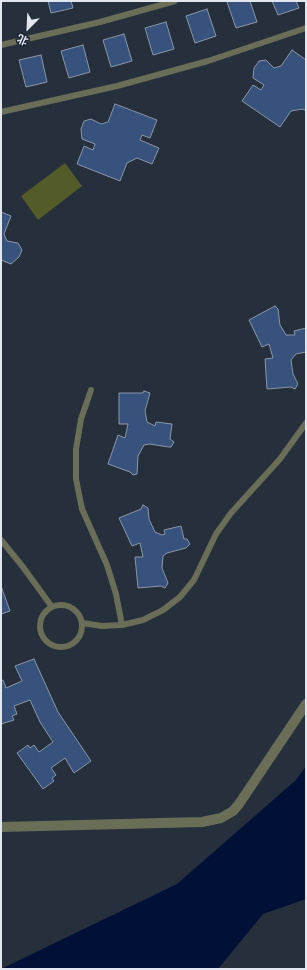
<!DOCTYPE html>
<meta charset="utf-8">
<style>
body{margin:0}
#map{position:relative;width:307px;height:970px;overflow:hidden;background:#262f3c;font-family:"Source Sans 3","Noto Sans SC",sans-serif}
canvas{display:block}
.frame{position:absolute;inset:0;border:2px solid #e1e6ef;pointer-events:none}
.north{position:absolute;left:8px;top:8px;width:40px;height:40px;-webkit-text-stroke:3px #1c2532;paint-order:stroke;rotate:204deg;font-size:11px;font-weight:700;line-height:16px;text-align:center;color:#e1e6ef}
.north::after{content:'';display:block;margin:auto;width:14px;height:18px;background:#e1e6ef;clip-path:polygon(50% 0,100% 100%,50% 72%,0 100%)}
</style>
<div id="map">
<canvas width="307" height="970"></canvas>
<div class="frame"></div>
<div class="north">北</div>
</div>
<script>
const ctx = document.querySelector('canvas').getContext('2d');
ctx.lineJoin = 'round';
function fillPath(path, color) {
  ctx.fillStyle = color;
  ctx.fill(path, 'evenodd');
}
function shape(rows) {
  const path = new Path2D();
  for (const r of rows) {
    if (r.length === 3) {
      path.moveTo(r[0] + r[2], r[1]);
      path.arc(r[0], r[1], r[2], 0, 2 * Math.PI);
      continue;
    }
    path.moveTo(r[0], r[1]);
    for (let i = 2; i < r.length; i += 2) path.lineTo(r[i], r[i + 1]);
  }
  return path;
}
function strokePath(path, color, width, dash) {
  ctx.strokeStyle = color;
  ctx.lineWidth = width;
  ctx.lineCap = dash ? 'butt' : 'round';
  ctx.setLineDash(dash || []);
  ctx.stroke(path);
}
const green = shape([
 [65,163,82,186,38,220,21,196]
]);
const water = shape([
 [306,766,306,899,263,914,218,969,1,969,177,884,296,780]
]);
const building = shape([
 [48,1,71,1,73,8,51,13,48,1],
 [230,1,250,1,257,22,236,28,227,2,230,1],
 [272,1,296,1,299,8,278,15,272,1],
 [207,9,216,36,195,43,186,16,207,9],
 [166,22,174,49,153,55,145,28,166,22],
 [124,34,132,61,111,67,103,40,124,34],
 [83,45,90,72,69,78,61,51,83,45],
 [292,50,306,60,306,111,303,109,291,111,280,127,242,101,253,85,261,90,264,85,253,78,254,68,259,61,266,60,274,68,281,66,292,50],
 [41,55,47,82,26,87,19,60,41,55],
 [115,104,157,120,150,138,142,135,140,140,159,148,152,164,137,158,127,163,120,181,77,164,84,146,93,150,95,144,82,139,81,129,84,121,91,119,101,124,108,122,115,104],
 [1,212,11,216,4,234,7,241,18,243,22,250,19,257,11,264,1,260,1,212],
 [275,306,278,309,280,325,286,335,295,335,294,331,306,328,306,352,296,354,291,360,293,374,298,384,295,389,291,387,267,389,265,359,273,358,269,344,262,347,249,320,275,306],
 [144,391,150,393,145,411,147,422,155,426,156,422,172,424,170,439,174,442,171,447,169,447,149,444,144,445,138,456,137,474,133,475,130,472,108,464,118,435,125,438,128,424,119,424,119,393,143,393,144,391],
 [143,505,148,508,149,519,155,532,162,535,165,534,164,530,181,526,184,539,187,539,190,544,186,548,167,553,163,556,162,568,168,583,165,588,161,586,138,588,135,557,143,557,140,543,132,546,119,518,141,509,143,505],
 [1,586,10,611,1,614,1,586],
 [34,659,58,712,91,761,74,773,65,758,51,768,56,775,52,778,54,781,43,789,17,753,28,745,30,748,34,745,39,752,53,742,40,722,30,700,14,706,17,714,12,716,14,720,1,724,1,681,3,680,6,688,22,681,15,666,34,659]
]);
const service = shape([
 [1,45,100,22,175,1],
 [1,112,117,86,208,61,306,28],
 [91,390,81,419,76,449,76,479,82,509,107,565,116,594,122,625],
 [1,540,23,567,52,607],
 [61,626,21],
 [82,623,102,626,122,625,143,620,163,610,180,597,194,580,216,534,231,513,280,459,306,423]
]);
const minor = shape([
 [1,827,202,822,221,818,233,811,239,804,306,704]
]);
fillPath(green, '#535b29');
fillPath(water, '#001036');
fillPath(building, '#36527d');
strokePath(building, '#8c97a7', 1);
strokePath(service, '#6a6e57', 6);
strokePath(minor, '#6a6e57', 10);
</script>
